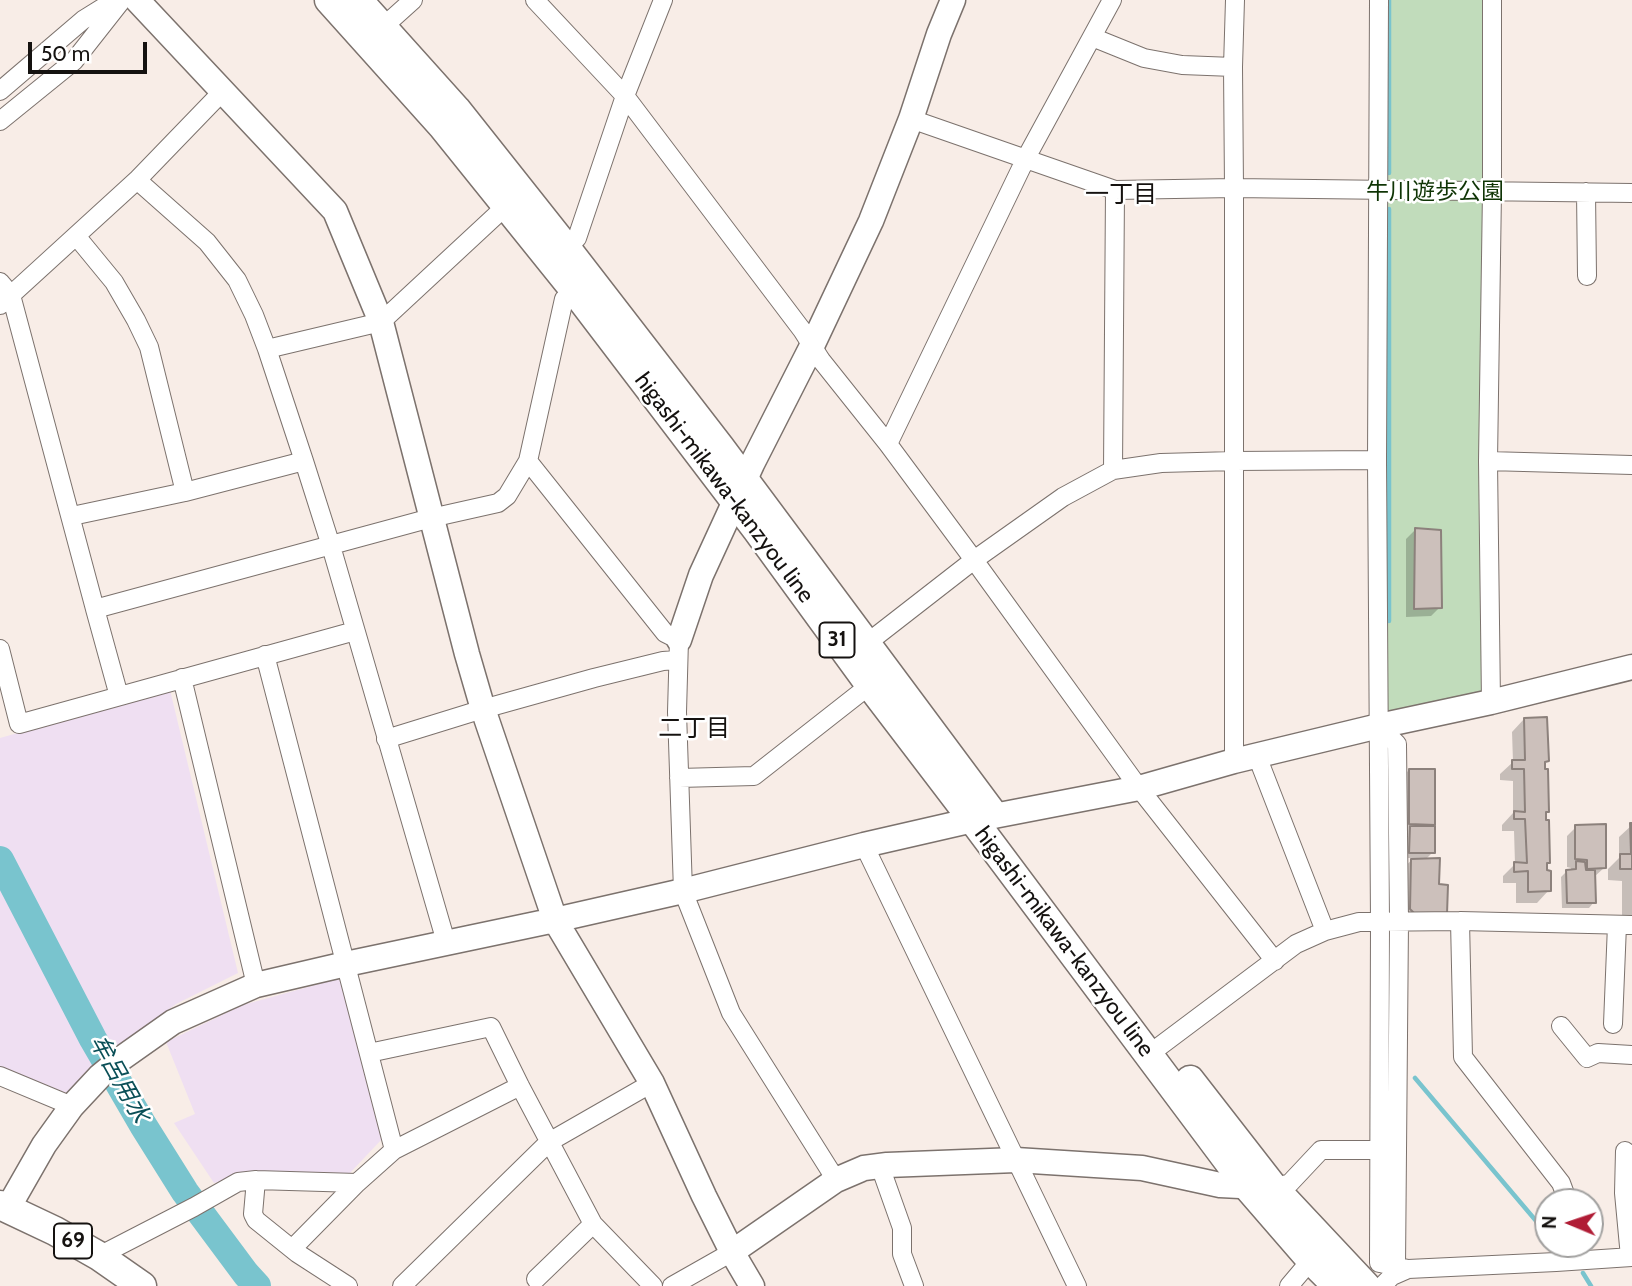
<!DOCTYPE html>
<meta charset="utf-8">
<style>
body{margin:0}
#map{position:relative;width:1632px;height:1286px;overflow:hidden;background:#f8ede7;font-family:Cabin,sans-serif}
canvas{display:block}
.north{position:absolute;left:1534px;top:1188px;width:70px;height:70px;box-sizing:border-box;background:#fff;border:2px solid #a1a09f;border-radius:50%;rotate:272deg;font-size:19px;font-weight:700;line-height:28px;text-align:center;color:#151210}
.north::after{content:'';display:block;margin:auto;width:24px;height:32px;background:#b01c35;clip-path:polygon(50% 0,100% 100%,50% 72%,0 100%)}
.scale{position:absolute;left:28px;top:42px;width:119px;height:32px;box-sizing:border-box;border:4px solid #151210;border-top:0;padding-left:9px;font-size:21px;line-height:24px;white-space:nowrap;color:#151210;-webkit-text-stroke:5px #fff;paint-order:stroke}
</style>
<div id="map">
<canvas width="1632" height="1286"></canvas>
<div class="north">N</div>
<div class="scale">50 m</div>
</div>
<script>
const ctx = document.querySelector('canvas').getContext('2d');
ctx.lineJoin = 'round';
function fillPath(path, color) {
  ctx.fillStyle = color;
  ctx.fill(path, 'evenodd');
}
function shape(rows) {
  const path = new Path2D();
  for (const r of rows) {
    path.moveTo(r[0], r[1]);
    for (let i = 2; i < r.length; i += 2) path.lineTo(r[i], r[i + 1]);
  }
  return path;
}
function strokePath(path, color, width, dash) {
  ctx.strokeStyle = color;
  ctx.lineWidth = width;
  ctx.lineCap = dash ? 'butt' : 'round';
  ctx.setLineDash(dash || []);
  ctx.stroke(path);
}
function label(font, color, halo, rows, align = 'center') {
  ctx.font = font + ' Cabin,"Noto Sans JP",sans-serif';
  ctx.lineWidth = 5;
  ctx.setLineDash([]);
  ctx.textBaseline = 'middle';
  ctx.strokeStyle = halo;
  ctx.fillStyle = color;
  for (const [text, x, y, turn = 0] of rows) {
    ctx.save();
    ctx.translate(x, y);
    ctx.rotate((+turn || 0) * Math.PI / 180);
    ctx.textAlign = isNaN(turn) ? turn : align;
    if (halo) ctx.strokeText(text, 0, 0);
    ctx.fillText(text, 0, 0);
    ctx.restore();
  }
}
const education = shape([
 [170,690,238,973,176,1004,126,1041,67,1093,0,1069,0,738],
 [337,979,345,983,382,1139,349,1174,249,1173,214,1183,174,1123,195,1114,166,1042,243,1005]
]);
const green = shape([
 [1380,0,1492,0,1491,702,1379,726]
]);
const shadow = shape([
 [1415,530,1440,607,1431,616,1406,617,1406,539],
 [1524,719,1547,760,1543,764,1547,811,1545,814,1549,862,1545,865,1549,890,1537,903,1516,903,1516,883,1503,883,1503,876,1515,864,1514,831,1502,831,1502,825,1513,813,1513,781,1500,780,1500,774,1513,762,1512,732],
 [1409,770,1433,824,1430,828,1433,852,1425,860,1437,886,1446,887,1405,921,1402,869,1414,858,1404,858,1400,779],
 [1632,825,1632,922,1622,922,1622,881,1608,880,1608,869,1619,858,1619,837],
 [1576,827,1605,867,1594,877,1594,902,1589,908,1562,908,1561,877,1567,871,1571,871,1571,868,1567,867,1567,836]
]);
const stream = shape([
 [1389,0,1389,173],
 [1389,621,1389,209],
 [1415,1078,1548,1235],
 [1555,1244,1558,1248],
 [1583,1273,1591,1286]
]);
const river = shape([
 [0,860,93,1039,143,1125,185,1192,246,1274,257,1286]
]);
const building = shape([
 [1415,528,1441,530,1442,608,1414,609,1415,528],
 [1547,717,1549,761,1545,762,1545,769,1548,769,1549,812,1546,812,1546,820,1549,820,1550,863,1547,863,1547,870,1551,871,1551,891,1528,892,1528,871,1514,872,1514,862,1527,863,1525,819,1514,819,1514,811,1525,812,1524,769,1512,769,1512,760,1525,760,1524,718,1547,717],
 [1409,769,1435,769,1435,825,1409,824,1409,769],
 [1630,823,1632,823,1632,869,1620,869,1620,854,1631,854,1630,823],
 [1606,824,1606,868,1587,869,1587,860,1575,859,1575,825,1606,824],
 [1410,826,1435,826,1435,853,1409,853,1410,826],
 [1440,858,1439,884,1448,885,1447,914,1414,913,1410,909,1411,859,1440,858],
 [1576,861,1585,862,1586,870,1595,870,1596,903,1567,903,1566,870,1576,869,1576,861]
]);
const street = shape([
 [535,0,625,96,802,330,821,360,888,444,974,560,1139,788,1275,961],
 [383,27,413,0],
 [1092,37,1144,58,1182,65,1233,67],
 [0,91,83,20,115,0],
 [911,119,1115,190,1234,188,1632,193],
 [0,121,74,61,122,0],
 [137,180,223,91],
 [1586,192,1587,276],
 [77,237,114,282,136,320,149,347,185,492],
 [567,249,577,238,625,96,663,0],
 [0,282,11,295,95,609,431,518,498,503,507,496,528,461,564,299,575,291],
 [0,305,137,180,207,242,237,280,254,315,267,349,304,461,331,546,446,942],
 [267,349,381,322,506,206],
 [888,444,1026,158,1112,0],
 [528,461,665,633,679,640,677,712,683,891,731,1013,836,1180],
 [1488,461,1632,465],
 [1113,470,1115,190],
 [72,516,185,492,304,461],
 [95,609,119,696],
 [866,644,974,560,1063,497,1113,470,1161,463,1234,461,1377,460],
 [0,649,19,724,355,631],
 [182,678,256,985],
 [1491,702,1488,461,1492,191,1492,0],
 [1379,726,1397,744,1399,922,1396,1266],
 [386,739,483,709,594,678,663,661,677,660],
 [1257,756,1325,931],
 [1234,761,1234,188,1233,67,1235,0],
 [679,778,754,776,870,685],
 [864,845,1077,1286],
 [1460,921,1463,1057,1561,1183,1568,1202],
 [1613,1024,1617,925],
 [1561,1026,1587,1058,1598,1053,1632,1055],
 [369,1053,491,1027,520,1086,593,1224,653,1286],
 [1148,1055,1296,944,1325,931,1359,922,1460,921,1632,925],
 [0,1076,72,1106],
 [394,1150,520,1086],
 [1625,1151,1624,1193,1630,1257],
 [880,1166,902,1228,902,1254,914,1286],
 [256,1180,253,1214,256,1220,297,1253,348,1286],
 [1274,1188,1290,1183,1321,1150,1379,1150],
 [292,1249,357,1183],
 [99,1256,194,1207,238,1182,256,1180,357,1183,394,1150,265,655],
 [1379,1263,1380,922,1377,460,1379,0],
 [1384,1264,1408,1269,1556,1262,1632,1257],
 [536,1279,593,1224],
 [402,1286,549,1142,652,1083],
 [672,1286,732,1252],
 [1289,1286,1311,1260],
 [1382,1286,1392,1276,1408,1269]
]);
const secondary = shape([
 [137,0,335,211,381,322,467,654,483,709,555,920,652,1083,704,1196,732,1252,752,1286],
 [679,640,701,575,752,464,812,346,871,221,911,119,939,34,953,0],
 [8,1208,44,1145,72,1106,100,1076,122,1058,173,1022,256,985,346,964,555,920,683,891,864,845,973,820,1139,788,1234,761,1379,726,1491,702,1632,667],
 [732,1252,836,1180,864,1168,887,1165,1016,1160,1142,1168,1220,1185,1260,1187]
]);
const primary = shape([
 [329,0,443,127,575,291,757,530,870,685,973,820,1246,1185,1311,1260,1337,1286],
 [358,0,456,109,567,249,720,447,993,814],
 [1190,1080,1274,1188,1366,1286],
 [0,1205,55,1231,99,1256,142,1286]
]);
const shields = [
 [837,640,35],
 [73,1241,38]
];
const shieldNames = [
 ["31",837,640],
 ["69",73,1241]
];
const parkNames = [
 ["牛川遊歩公園",1435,192]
];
const streetNames = [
 ["higashi-mikawa-kanzyou line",724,488,53],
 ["higashi-mikawa-kanzyou line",1064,942,53]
];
const neighbourhoodNames = [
 ["一丁目",1121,195],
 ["二丁目",694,729]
];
const waterNames = [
 ["牟呂用水",119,1079,61]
];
fillPath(education, '#efdff2');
fillPath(green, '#c1dcbb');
fillPath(shadow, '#0003');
strokePath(stream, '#79c4ce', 4.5);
strokePath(river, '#79c4ce', 28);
fillPath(building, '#ccc0bb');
strokePath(building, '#8c817c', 2);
strokePath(street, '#7c726d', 20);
strokePath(secondary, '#7c726d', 27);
strokePath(primary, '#7c726d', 31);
strokePath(street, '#fff', 18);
strokePath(secondary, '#fff', 24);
strokePath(primary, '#fff', 28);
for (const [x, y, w] of shields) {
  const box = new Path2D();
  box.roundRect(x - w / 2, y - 17.5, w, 35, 5);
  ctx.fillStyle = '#fff';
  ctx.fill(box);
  strokePath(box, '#151210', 2);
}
label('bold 21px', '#151210', null, shieldNames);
label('23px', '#0f3405', '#fff', parkNames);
label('23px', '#151210', '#fff', streetNames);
label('24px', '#151210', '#fff', neighbourhoodNames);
label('italic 24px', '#0a4f57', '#fff', waterNames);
</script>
